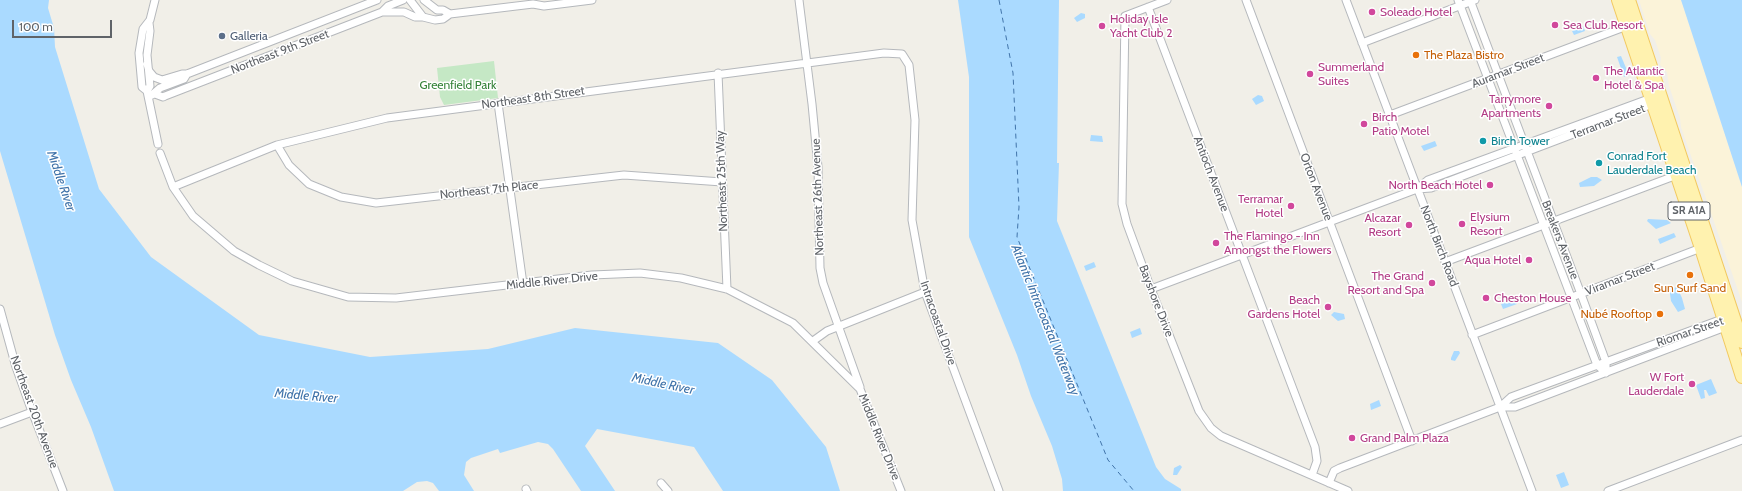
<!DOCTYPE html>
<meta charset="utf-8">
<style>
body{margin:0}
#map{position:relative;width:1742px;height:491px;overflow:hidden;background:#f1efe8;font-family:Cabin,sans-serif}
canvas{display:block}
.scale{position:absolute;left:12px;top:20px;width:100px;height:18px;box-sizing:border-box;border:2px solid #5f6368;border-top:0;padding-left:5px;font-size:12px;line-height:14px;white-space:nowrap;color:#5f6368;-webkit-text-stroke:3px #fff;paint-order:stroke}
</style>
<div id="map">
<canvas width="1742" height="491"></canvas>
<div class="scale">100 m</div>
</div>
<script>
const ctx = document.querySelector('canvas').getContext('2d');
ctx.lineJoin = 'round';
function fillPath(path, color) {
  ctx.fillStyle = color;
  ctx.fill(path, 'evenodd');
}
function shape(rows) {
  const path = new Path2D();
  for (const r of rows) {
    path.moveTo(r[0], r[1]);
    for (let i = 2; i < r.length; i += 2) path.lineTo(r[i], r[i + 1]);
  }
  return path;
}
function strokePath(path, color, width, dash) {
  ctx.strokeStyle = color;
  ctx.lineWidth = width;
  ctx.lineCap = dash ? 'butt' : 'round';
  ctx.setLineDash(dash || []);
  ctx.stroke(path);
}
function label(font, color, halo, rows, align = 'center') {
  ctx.font = font + ' Cabin,sans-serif';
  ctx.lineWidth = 3;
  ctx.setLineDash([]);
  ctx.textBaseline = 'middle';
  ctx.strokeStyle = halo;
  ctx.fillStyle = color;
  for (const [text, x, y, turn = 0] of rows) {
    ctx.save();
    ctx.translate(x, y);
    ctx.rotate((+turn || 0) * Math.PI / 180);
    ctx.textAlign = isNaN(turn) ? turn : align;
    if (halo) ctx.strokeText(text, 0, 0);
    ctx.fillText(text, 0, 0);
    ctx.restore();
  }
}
const green = shape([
 [494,61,498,98,444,105,440,97,437,68]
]);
const sand = shape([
 [1639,0,1681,0,1742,187,1742,302,1681,127,1680,118,1669,86,1667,72,1660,65,1661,58,1655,40,1650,34]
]);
const water = shape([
 [0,0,49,0,48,8,54,28,55,47,99,189,151,257,259,335,370,357,488,349,575,328,718,343,772,380,826,447,840,491,723,491,694,447,597,429,585,446,615,491,581,491,553,449,548,444,538,442,500,453,498,449,471,458,466,462,464,475,474,491,439,491,433,483,427,481,417,482,403,491,114,491,91,427,71,380,55,335,0,151],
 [958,0,1059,0,1057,163,1059,163,1057,221,1156,467,1165,479,1181,489,1181,491,1063,491,1062,479,1052,446,1031,396,1017,355,969,237,969,77],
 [1681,0,1742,0,1742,187,1684,9],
 [1081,13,1085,14,1085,18,1077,22,1074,18],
 [1583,26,1585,31,1574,35,1572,31],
 [1621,56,1629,75,1624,77,1617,57],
 [1258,95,1262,96,1264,101,1256,105,1252,99],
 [1091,135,1102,136,1103,142,1090,141],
 [1435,141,1437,146,1424,151,1421,146],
 [1591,177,1597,177,1602,180,1594,186,1580,187,1579,183],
 [1648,219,1667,220,1671,223,1656,229,1647,221],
 [1674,233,1676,237,1660,244,1658,239],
 [1094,262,1096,267,1086,271,1084,266],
 [1677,287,1682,298,1685,309,1678,312,1671,301,1670,294,1670,289],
 [1514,298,1517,304,1503,309,1501,304],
 [1334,312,1344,314,1345,319,1338,321,1331,315],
 [1140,328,1142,334,1132,338,1130,332],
 [1454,351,1459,351,1460,353,1455,361,1451,360,1451,358],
 [1711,379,1717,393,1709,396,1706,390,1704,390,1705,398,1701,399,1696,385],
 [1379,400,1381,406,1371,410,1370,404],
 [1180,465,1182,467,1177,475,1173,475,1174,468],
 [1564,472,1569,485,1561,488,1556,475]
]);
const ferry = shape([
 [999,0,1013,73,1019,207,1017,237,1108,460,1134,491]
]);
const street = shape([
 [155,0,150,20,143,29,139,53,142,87,147,91,158,144],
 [410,0,423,17,435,20,443,19,450,14,533,4,544,6,592,0],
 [424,0,437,10,443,10,450,14],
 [799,0,812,104,818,167,820,268,823,283,860,387],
 [1167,0,1125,16,1122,204,1127,224,1151,289,1199,411,1211,428,1221,436,1348,491],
 [1246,0,1412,441],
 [1346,0,1532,491],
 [1458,0,1597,365,1606,373],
 [1470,0,1581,294,1606,362,1606,367],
 [1148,7,1315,447,1317,461,1312,475],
 [382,12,404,12,415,17,423,17],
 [1362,43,1475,0],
 [147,64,149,71,154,77,162,80,182,74,187,74,377,0],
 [718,73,727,289],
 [147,91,150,86,147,55,150,31,149,23],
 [155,94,163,97,165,96,382,12,388,6,403,0],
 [152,95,160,88,184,79,187,74],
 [498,103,523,284],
 [1390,115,1627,26],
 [277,145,289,165,309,184,341,197,376,203,624,175,722,182],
 [160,153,173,187,193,216,234,251,259,265,292,281,348,297,396,298,592,275,640,273,681,278,727,289,793,323,860,389,901,491],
 [173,187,277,145,387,118,884,53,902,54,909,65,915,120,912,220,925,292,999,491],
 [1417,189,1431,188,1655,103],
 [1445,262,1677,175],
 [1151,289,1417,189,1428,180,1654,97],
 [0,309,16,367,30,406,63,491],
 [1472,335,1701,248],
 [813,341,827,331,925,292],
 [1500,407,1515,407,1728,326],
 [0,424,32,412],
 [661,483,668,491],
 [1329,483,1334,471,1340,468,1500,407,1511,397,1725,318],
 [526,489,527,491],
 [1608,491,1742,440]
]);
const primary = shape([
 [1618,0,1699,242,1742,377],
 [1629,0,1742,342]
]);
const markers = [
 [1372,12,4,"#d1479c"],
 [1555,25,4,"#d1479c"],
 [1102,26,4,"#d1479c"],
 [222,36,4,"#5c6f8a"],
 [1416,55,4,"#e8710a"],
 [1310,74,4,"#d1479c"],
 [1596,78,4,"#d1479c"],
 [1549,106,4,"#d1479c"],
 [1364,124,4,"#d1479c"],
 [1483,141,4,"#0f9aa8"],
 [1599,163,4,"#0f9aa8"],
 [1490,185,4,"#d1479c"],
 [1291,206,4,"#d1479c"],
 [1462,224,4,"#d1479c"],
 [1409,225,4,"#d1479c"],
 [1216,243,4,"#d1479c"],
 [1529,260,4,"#d1479c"],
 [1690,275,4,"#e8710a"],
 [1432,283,4,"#d1479c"],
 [1486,298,4,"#d1479c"],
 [1328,307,4,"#d1479c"],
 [1660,314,4,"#e8710a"],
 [1692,384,4,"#d1479c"],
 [1352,438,4,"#d1479c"]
];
const shields = [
 [1689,211,42]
];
const shieldNames = [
 ["SR A1A",1689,211]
];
const hotelNames = [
 ["Soleado Hotel",1380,12],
 ["Holiday Isle",1110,19],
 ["Yacht Club 2",1110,33],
 ["Sea Club Resort",1563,25],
 ["Summerland",1318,67],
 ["Suites",1318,81],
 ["The Atlantic",1604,71],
 ["Hotel & Spa",1604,85],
 ["Tarrymore",1541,99,"right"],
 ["Apartments",1541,113,"right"],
 ["Birch",1372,117],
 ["Patio Motel",1372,131],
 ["North Beach Hotel",1482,185,"right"],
 ["Terramar",1283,199,"right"],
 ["Hotel",1283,213,"right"],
 ["Elysium",1470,217],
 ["Resort",1470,231],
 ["Alcazar",1401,218,"right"],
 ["Resort",1401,232,"right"],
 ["The Flamingo - Inn",1224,236],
 ["Amongst the Flowers",1224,250],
 ["Aqua Hotel",1521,260,"right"],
 ["The Grand",1424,276,"right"],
 ["Resort and Spa",1424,290,"right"],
 ["Cheston House",1494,298],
 ["Beach",1320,300,"right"],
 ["Gardens Hotel",1320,314,"right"],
 ["W Fort",1684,377,"right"],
 ["Lauderdale",1684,391,"right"],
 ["Grand Palm Plaza",1360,438]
];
const serviceNames = [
 ["Galleria",230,36]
];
const streetNames = [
 ["Northeast 9th Street",280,52,-21],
 ["Auramar Street",1508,71,-21],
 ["Northeast 8th Street",533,98,-8],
 ["Terramar Street",1608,122,-21],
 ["Antioch Avenue",1211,174,69],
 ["Northeast 25th Way",722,181,-92],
 ["Orton Avenue",1316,187,69],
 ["Northeast 7th Place",489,190,-6],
 ["Northeast 26th Avenue",818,197,-92],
 ["Breakers Avenue",1560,240,69],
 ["North Birch Road",1439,246,69],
 ["Viramar Street",1620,279,-21],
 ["Middle River Drive",552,281,-6],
 ["Bayshore Drive",1156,301,69],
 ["Intracoastal Drive",938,323,71],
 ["Riomar Street",1690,332,-19],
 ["Northeast 20th Avenue",34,412,70],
 ["Middle River Drive",879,437,68]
];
const foodNames = [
 ["The Plaza Bistro",1424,55],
 ["Sun Surf Sand",1690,288,"center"],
 ["Nubé Rooftop",1652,314,"right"]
];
const parkNames = [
 ["Greenfield Park",458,85]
];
const cultureNames = [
 ["Birch Tower",1491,141],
 ["Conrad Fort",1607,156],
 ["Lauderdale Beach",1607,170]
];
const waterNames = [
 ["Middle River",61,181,71],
 ["Atlantic Intracoastal Waterway",1045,320,68],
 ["Middle River",663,384,12],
 ["Middle River",306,396,5]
];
fillPath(green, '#c5e8c5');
fillPath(sand, '#fbf3d9');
fillPath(water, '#aadaff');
strokePath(ferry, '#4174aa', 1, [5, 4]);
strokePath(street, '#b5b8bc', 9);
strokePath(primary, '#f2c960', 14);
strokePath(street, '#fff', 7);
strokePath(primary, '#fff2af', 12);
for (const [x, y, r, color] of markers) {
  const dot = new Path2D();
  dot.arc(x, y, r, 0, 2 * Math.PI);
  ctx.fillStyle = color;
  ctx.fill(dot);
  strokePath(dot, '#fff', 1.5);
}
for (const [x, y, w] of shields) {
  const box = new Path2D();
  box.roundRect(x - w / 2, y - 9, w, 18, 3);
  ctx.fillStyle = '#fff';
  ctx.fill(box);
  strokePath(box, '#5f6368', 1);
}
label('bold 11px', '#5f6368', null, shieldNames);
label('12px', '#b23c85', '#fff', hotelNames, 'left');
label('12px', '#4e5e75', '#fff', serviceNames, 'left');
label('12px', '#5f6368', '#fff', streetNames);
label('12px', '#c56008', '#fff', foodNames, 'left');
label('12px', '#348238', '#fff', parkNames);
label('12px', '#0d838f', '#fff', cultureNames, 'left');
label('italic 13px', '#4174aa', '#fff', waterNames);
</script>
